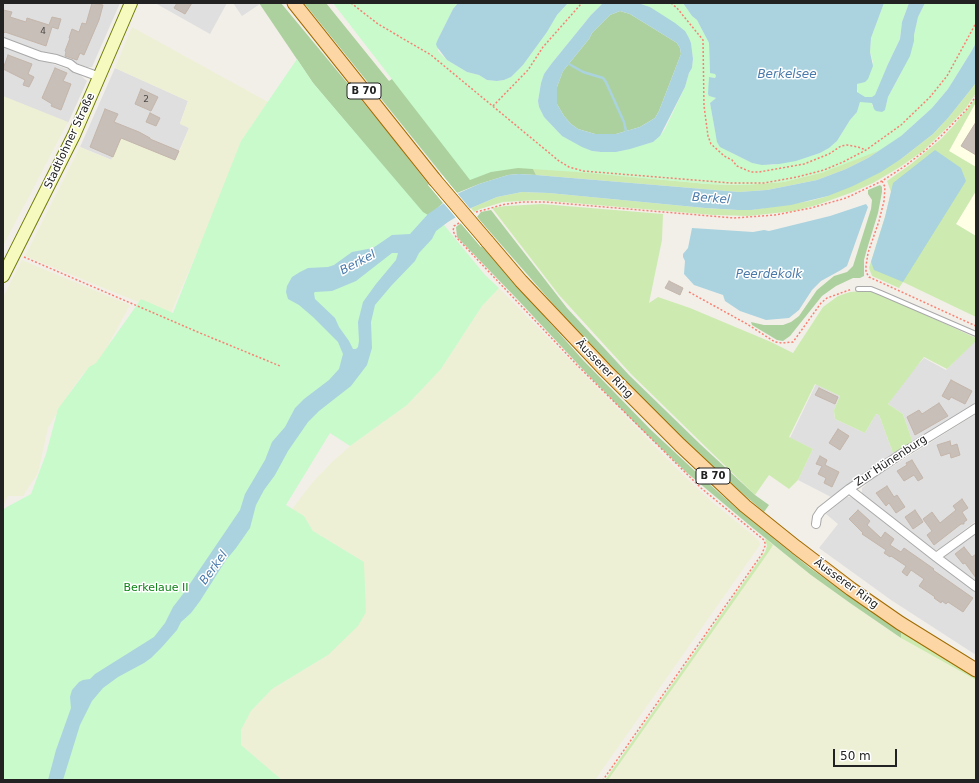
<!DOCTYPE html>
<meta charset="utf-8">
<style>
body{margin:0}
#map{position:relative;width:979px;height:783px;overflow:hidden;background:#f2efe9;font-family:"DejaVu Sans",sans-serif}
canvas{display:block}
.frame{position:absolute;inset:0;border:4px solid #222;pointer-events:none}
.scale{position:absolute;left:833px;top:749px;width:64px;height:18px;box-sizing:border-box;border:2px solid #222;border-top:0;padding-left:5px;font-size:12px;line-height:14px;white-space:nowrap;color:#222;-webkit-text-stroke:3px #fff;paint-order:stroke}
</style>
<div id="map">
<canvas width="979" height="783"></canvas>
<div class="frame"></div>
<div class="scale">50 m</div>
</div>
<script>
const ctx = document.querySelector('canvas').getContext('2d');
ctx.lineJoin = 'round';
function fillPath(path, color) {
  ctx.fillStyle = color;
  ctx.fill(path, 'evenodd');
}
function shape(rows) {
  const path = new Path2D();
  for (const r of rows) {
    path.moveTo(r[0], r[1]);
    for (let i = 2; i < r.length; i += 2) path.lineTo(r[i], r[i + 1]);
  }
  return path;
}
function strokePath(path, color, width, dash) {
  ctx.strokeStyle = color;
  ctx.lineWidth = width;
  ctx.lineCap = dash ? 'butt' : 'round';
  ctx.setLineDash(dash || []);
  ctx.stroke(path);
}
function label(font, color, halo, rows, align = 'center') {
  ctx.font = font + ' "DejaVu Sans",sans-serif';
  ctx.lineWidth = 3;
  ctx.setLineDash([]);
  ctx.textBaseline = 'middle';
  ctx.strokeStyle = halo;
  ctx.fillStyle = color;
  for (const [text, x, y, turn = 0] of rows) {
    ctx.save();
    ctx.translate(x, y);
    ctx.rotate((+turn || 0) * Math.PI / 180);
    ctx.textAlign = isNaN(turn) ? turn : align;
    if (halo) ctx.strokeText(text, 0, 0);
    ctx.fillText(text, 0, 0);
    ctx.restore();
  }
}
const residential = shape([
 [3,3,120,3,92,67,87,67,3,38],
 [155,3,227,3,210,34],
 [233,3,259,3,260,4,242,16],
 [3,46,78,73,87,81,68,123,3,98],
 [115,68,188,101,180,123,189,128,175,160,121,139,112,160,80,147],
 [976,340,976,405,913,443,903,414,888,404,904,380,924,358,946,370],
 [816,384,840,396,834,410,835,419,865,433,876,414,879,415,893,453,831,497,798,480,813,449,790,438],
 [976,414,976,521,940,548,936,550,932,550,864,497,862,493,862,488,874,478,909,456],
 [847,497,851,497,855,499,903,538,976,592,976,655,891,600,819,548,838,524,826,514],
 [976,530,976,583,945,559,945,554]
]);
const education = shape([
 [976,102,976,167,949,151],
 [976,191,976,236,956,224]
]);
const farmland = shape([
 [132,27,268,102,241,141,218,204,170,315,25,256,80,147,111,160,121,138,176,160,189,128,180,124,188,101,115,68],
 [3,96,68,122,3,246],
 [22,260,130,305,98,364,83,374,68,395,48,428,38,473,23,496,8,496,3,507,3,297],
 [499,288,681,473,711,501,754,536,759,541,760,545,595,780,282,780,241,745,241,730,251,711,272,689,328,655,364,562,313,531,304,516,292,509,312,483,332,462,350,446,407,405,441,369,482,306],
 [773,545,850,603,901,638,976,680,976,780,608,780,768,553]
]);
const grass = shape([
 [976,43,901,136,868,158,846,169,817,180,767,190,739,192,536,175,532,167,708,184,738,185,783,182,824,172],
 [976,83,976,93,966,108,950,125,923,151,900,167,873,183,853,192,817,205,794,211,749,216,713,215,538,200,503,202,480,209,474,212,471,208,497,197,522,192,549,193,705,208,738,210,751,210,810,201,828,196,901,159,933,134,948,118],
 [976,98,976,102,949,151,976,167,976,191,956,224,976,236,976,317,903,282,899,288,872,276,869,268,885,217,891,192,887,181,911,164,941,139,955,124],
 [542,204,663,214,662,240,649,303,658,297,690,308,771,342,793,353,823,307,838,296,850,292,861,291,872,292,893,300,976,338,976,341,947,369,924,357,888,404,903,414,913,443,893,453,879,415,876,414,865,433,835,419,834,410,840,396,815,384,789,437,813,449,798,480,789,489,769,475,755,495,631,374,559,295,492,208,506,206],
 [765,538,773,545,768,553,608,780,605,780,765,552,767,546],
 [901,632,976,677,976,680,901,638]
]);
const forest = shape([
 [259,3,281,3,387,131,443,203,421,223,361,140,313,83],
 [304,3,326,3,389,81,410,67,532,167,536,175,519,174,508,175,479,184,457,193],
 [620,11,630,14,677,43,680,48,681,54,659,111,655,118,640,127,616,134,595,134,578,129,571,124,564,116,557,104,557,87,563,71,589,39,592,33,610,15],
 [880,185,882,187,882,192,878,213,867,249,864,260,864,276,860,278,853,278,836,286,822,296,790,336,783,341,777,340,752,325,751,322,764,325,783,325,791,322,799,316,817,290,834,276,847,272,853,266,871,209,872,200,868,194,868,190],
 [491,210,567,308,629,375,700,444,755,495,769,505,764,512,703,459,596,353,477,217,481,212],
 [461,223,583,360,650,429,696,472,736,508,810,568,901,632,901,638,850,603,811,575,754,529,686,472,640,428,588,375,518,300,457,237,456,227]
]);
const park = shape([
 [333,3,458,3,453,9,438,39,438,51,447,60,467,72,479,75,487,80,497,81,504,80,511,77,523,65,547,32,557,15,568,3,605,3,602,4,591,15,552,63,544,74,541,83,538,101,539,107,544,117,562,136,592,151,601,152,616,152,653,142,660,136,665,129,685,87,689,73,692,68,693,59,691,43,689,38,650,7,638,3,683,3,692,16,697,20,709,43,710,72,715,74,716,76,715,78,709,77,709,96,716,98,710,103,716,136,730,152,752,163,772,165,808,157,820,153,829,148,837,141,850,120,857,112,860,102,857,89,857,84,861,82,873,62,870,52,871,38,884,3,909,3,902,22,900,39,888,64,872,106,885,110,888,97,900,75,914,41,914,35,918,17,925,3,976,3,976,43,971,52,948,89,932,108,901,136,883,149,824,172,783,182,748,185,708,184,577,172,518,168,491,172,470,180],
 [297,59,313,83,423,212,444,225,485,275,499,288,482,306,441,369,407,405,350,446,330,433,286,505,304,516,313,531,364,562,366,612,358,626,328,655,272,689,251,711,241,730,241,745,282,780,3,780,3,511,5,508,31,494,46,454,58,409,89,367,96,363,141,299,173,313,241,141]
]);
const water = shape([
 [458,3,568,3,557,15,547,32,523,65,511,77,504,80,497,81,487,80,479,75,467,72,447,60,437,47,436,44,438,39,453,9],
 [605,3,638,3,650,7,675,23,685,31,689,38,691,43,693,59,692,68,689,73,685,87,660,136,653,142,630,149,616,152,601,152,592,151,582,147,562,136,544,117,539,107,538,101,541,83,544,74,552,63,591,15,602,4],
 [620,11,630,14,677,43,680,48,681,54,659,111,655,118,640,127,616,134,595,134,578,129,571,124,564,116,557,104,557,87,563,71,589,39,592,33,610,15],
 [683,3,884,3,871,38,870,52,873,66,868,79,865,82,857,84,857,92,865,97,872,97,875,95,888,64,900,39,902,22,909,3,925,3,918,17,914,35,914,41,910,56,888,97,885,110,882,112,876,111,874,109,872,103,860,102,857,112,850,120,837,141,829,148,820,153,796,161,779,164,762,165,752,163,720,147,717,142,710,103,716,98,709,96,708,94,709,77,715,78,716,76,715,74,710,73,709,43,697,20,692,16],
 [976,43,976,83,948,118,933,134,901,159,881,172,853,186,828,196,791,205,751,210,738,210,705,208,549,193,522,192,497,197,471,208,448,222,436,231,432,239,419,253,415,261,391,286,375,305,371,322,372,348,367,365,351,386,319,411,308,422,288,451,275,475,264,490,256,505,250,528,236,548,226,560,200,601,191,613,181,622,177,630,162,647,151,658,144,663,118,677,103,688,92,701,80,725,63,780,48,780,56,750,71,708,70,697,72,690,79,682,83,680,90,679,95,674,154,637,165,623,173,607,183,594,240,510,245,494,265,460,272,442,285,427,295,408,304,399,329,380,339,369,343,354,338,342,313,317,299,305,288,299,286,292,287,286,292,277,300,272,308,268,328,267,334,265,352,252,373,248,392,235,410,234,428,214,459,193,479,184,508,175,519,174,536,175,739,192,767,190,817,180,846,169,868,158,901,136,932,108,948,89,971,52],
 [392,253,398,253,396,260,376,284,363,302,358,322,359,341,358,347,356,349,353,349,349,341,339,327,335,318,315,299,314,293,315,292,332,291,356,281],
 [935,150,961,168,966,181,903,282,874,270,871,262,885,217,893,183],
 [866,204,868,207,847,266,841,270,821,281,812,290,799,310,789,318,766,320,740,311,725,301,723,295,694,285,684,274,685,261,683,257,683,254,688,248,692,228,753,232,764,230,769,231,830,216]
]);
const pier = shape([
 [442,175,492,235,481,247,428,185]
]);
const stream = shape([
 [569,64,583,72,603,78,606,82,624,122,626,131]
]);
const building = shape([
 [92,3,103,5,99,20,84,55,80,53,77,60,65,56,66,52,65,51,70,38,69,38,72,29,79,32,82,23,86,24,92,3],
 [177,3,192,3,185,14,174,8,177,3],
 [3,10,12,12,10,17,26,22,27,18,49,25,52,17,61,19,58,29,52,27,46,46,5,32,3,34,3,10],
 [8,55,32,64,28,74,34,77,29,87,23,85,25,80,3,69,8,55],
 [55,68,67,73,63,81,71,84,61,110,51,106,52,104,42,98,55,68],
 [141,89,158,97,151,111,135,104,141,89],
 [105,109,118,114,114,122,139,132,150,138,150,139,179,151,175,160,121,138,113,157,90,147,105,109],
 [150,113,160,118,156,126,146,122,150,113],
 [976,122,976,155,961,146,976,122],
 [669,281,683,288,680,295,665,288,669,281],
 [951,380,972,391,965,404,951,397,949,400,942,396,951,380],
 [819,388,838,397,835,404,815,395,819,388],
 [939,403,948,416,915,435,907,417,919,410,922,414,939,403],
 [838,429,849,436,840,450,829,443,838,429],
 [950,441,951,446,957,444,960,455,951,458,950,453,941,456,937,445,950,441],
 [820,456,827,460,825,465,839,472,832,487,824,483,826,478,818,474,822,466,816,464,820,456],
 [912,460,923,478,918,481,914,475,904,481,897,471,907,465,906,463,912,460],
 [887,486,894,497,897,495,905,507,896,513,889,503,886,506,876,493,887,486],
 [962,499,968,508,962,512,967,520,964,522,964,524,961,524,934,545,927,535,932,531,923,519,932,512,940,523,956,510,953,506,962,499],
 [858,510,870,521,867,525,881,538,885,532,894,539,890,545,901,552,904,548,934,569,933,570,973,598,963,612,948,602,946,604,942,601,941,603,934,598,935,597,919,586,924,579,911,570,907,576,902,572,906,566,891,556,890,557,884,553,886,550,862,534,863,533,849,519,858,510],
 [915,510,923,522,913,529,905,517,915,510],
 [964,547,972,557,976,554,976,578,965,563,963,564,955,554,964,547]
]);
const path = shape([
 [351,3,378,24,431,55,559,161,569,167,583,171,731,183,764,183,797,177,824,170,843,162,866,150,901,125,930,97,947,76,976,23],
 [671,3,677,8,703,40,704,106,708,136,711,144,721,153,724,156,732,160,737,166,751,172,759,172,804,164,829,154,841,146,847,145,858,147,866,150],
 [493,106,528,70,543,47,582,3],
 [882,181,885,187,884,201,879,221,868,253,866,266,866,272,869,277,976,326],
 [476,212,506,204,524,202,546,202,734,218,775,215,811,208,846,198,882,181,905,166,927,149,941,136,967,109,976,96],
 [459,223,454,226,453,231,456,237,578,366,701,488,764,540,765,543,765,546,762,554,603,780],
 [24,257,200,333,280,366],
 [689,292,747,324,775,342,782,343,793,342,821,303,827,298,852,289]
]);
const lane = shape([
 [858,289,871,289,881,293,976,334]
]);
const street = shape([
 [3,42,40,56,56,59,70,64,75,68,100,77],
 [849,489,936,557,976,587],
 [816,524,817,517,821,511,849,489,901,454,976,408],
 [936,557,976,528]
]);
const secondary = shape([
 [3,276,74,135,131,3]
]);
const primary = shape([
 [294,3,435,180],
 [487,241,521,281,605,370,680,445,745,506,796,547,851,589,900,623,976,670]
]);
const primaryBridge = shape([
 [435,180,487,241]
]);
const numberNames = [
 ["4",43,32],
 ["2",146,100]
];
const shields = [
 [364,91,34],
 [713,476,34]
];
const shieldNames = [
 ["B 70",364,91],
 ["B 70",713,476]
];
const streetNames = [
 ["Stadtlohner Straße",70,141,-65],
 ["Äusserer Ring",604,369,46],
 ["Zur Hünenburg",891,461,-33],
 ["Äusserer Ring",846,584,36]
];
const parkNames = [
 ["Berkelaue II",156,588]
];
const waterNames = [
 ["Berkelsee",787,75],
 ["Berkel",711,199,4],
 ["Berkel",358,263,-28],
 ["Peerdekolk",769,275],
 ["Berkel",214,568,-54]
];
fillPath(residential, '#e0dfdf');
fillPath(education, '#ffffe5');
fillPath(farmland, '#eef0d5');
fillPath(grass, '#cdebb0');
fillPath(forest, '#add19e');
fillPath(park, '#c8facc');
fillPath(water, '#aad3df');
fillPath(pier, '#fff');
strokePath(stream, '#aad3df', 2.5);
fillPath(building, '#c7bfb8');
strokePath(building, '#c4b6ab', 1);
strokePath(lane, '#a9a9a9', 6);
strokePath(street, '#a9a9a9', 10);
strokePath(secondary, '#707d05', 14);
strokePath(primary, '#a06b00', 15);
strokePath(path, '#fa8072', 1.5, [2, 2]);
strokePath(lane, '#fff', 4);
strokePath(street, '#fff', 8);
strokePath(secondary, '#f7fabf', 12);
strokePath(primary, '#fcd6a4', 13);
strokePath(primaryBridge, '#a06b00', 15, []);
strokePath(primaryBridge, '#fcd6a4', 13);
label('9px', '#4b4948', null, numberNames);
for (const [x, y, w] of shields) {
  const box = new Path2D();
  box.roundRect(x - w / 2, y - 8, w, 16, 3);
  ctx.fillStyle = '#fff';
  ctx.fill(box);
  strokePath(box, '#222', 1);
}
label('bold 10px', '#222', null, shieldNames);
label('11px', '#222', '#fff', streetNames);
label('11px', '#0c8416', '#fff', parkNames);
label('italic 12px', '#4a7aab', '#fff', waterNames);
</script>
